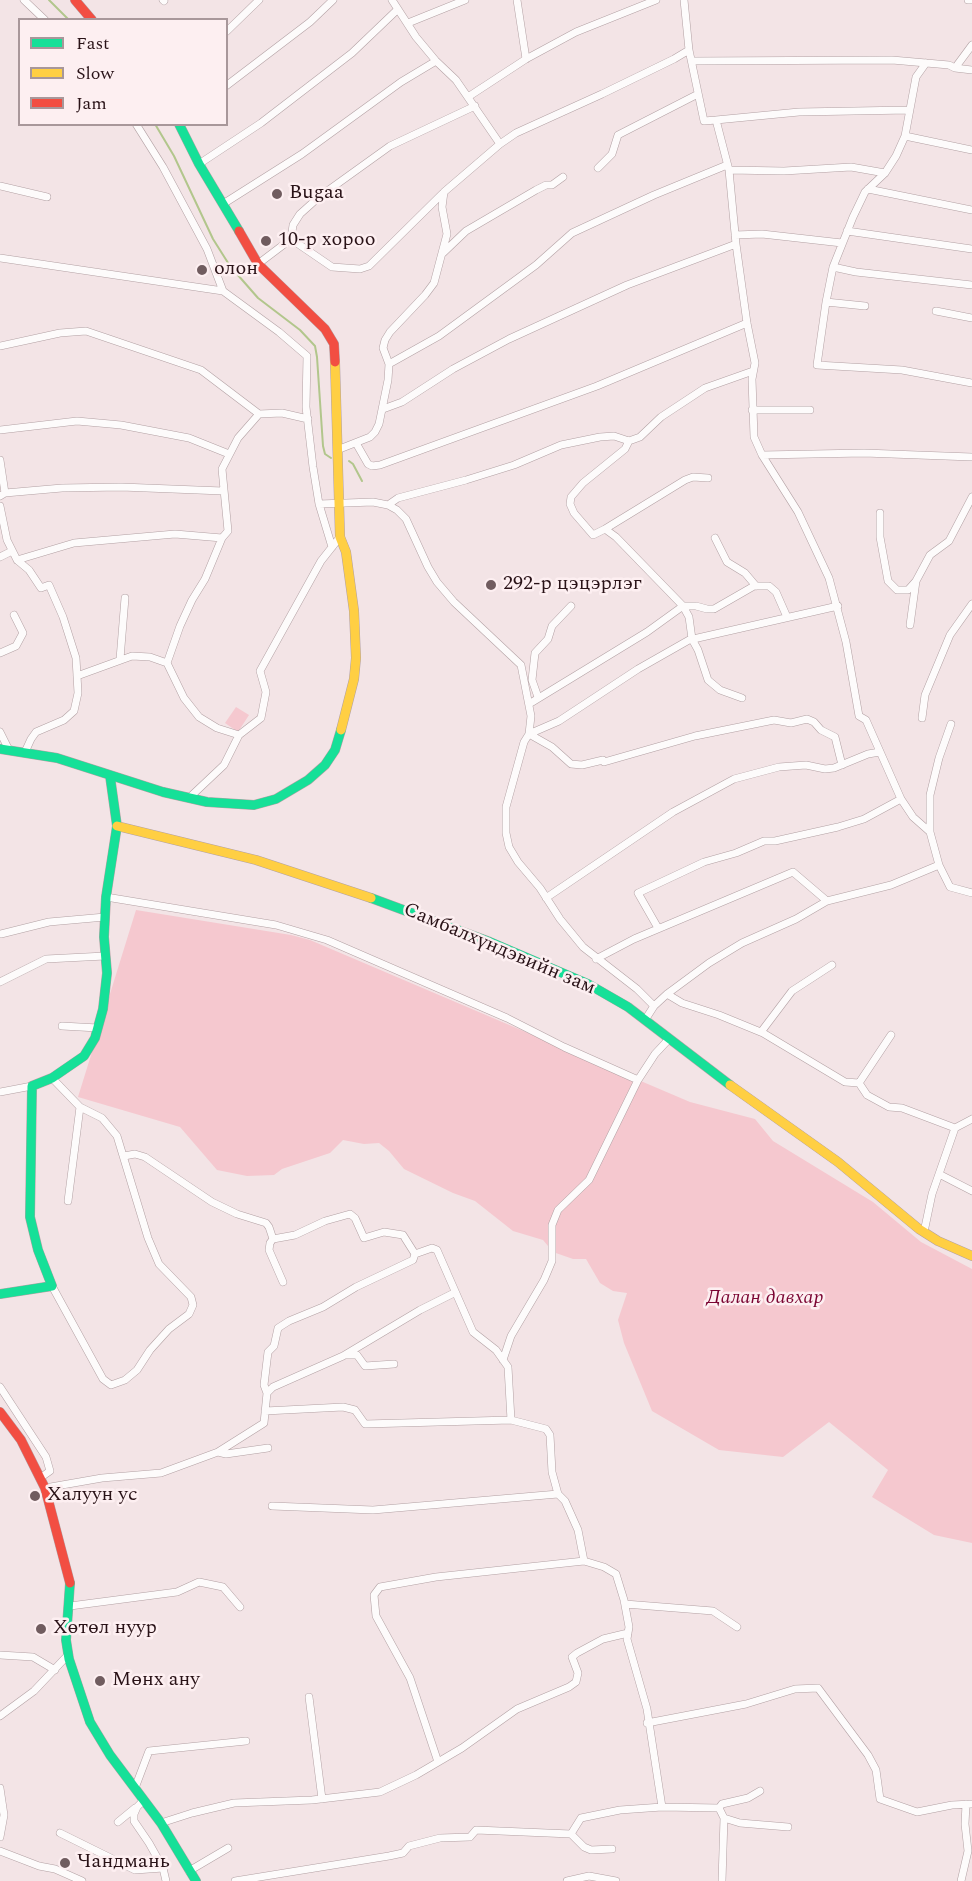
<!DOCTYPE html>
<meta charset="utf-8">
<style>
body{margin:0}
#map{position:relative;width:972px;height:1881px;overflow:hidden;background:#f3e4e6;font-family:Spectral,serif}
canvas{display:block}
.legend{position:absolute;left:18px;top:18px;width:210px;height:108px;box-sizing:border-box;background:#fdeff1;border:2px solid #a8979a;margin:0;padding:8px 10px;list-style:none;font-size:18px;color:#291217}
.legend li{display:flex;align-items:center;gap:12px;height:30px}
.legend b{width:30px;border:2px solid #a8979a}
</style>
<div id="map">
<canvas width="972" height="1881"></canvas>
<ul class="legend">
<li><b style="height:8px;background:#16e098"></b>Fast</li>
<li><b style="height:8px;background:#ffcf43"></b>Slow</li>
<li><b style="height:8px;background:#f24e42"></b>Jam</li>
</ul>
</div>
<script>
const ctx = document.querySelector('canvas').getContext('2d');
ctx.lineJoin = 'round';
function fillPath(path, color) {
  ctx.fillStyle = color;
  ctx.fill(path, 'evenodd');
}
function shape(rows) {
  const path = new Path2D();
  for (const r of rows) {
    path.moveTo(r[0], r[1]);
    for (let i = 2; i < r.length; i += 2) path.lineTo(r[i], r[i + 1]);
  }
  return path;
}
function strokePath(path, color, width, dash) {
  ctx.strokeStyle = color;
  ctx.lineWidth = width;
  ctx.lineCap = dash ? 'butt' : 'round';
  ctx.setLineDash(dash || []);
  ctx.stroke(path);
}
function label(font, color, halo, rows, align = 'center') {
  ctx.font = font + ' Spectral,serif';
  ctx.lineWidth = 5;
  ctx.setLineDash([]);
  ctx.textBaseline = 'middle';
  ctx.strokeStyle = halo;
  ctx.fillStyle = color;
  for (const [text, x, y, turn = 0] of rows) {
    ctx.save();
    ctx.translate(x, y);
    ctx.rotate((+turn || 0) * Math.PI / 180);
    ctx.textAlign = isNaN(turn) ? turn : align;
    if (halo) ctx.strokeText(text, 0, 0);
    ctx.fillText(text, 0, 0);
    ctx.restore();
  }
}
const green = shape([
 [236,707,249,715,238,732,225,723],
 [136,910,291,935,310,940,690,1102,755,1119,773,1141,873,1202,921,1242,972,1269,972,1543,934,1535,872,1497,888,1470,829,1422,783,1457,719,1450,652,1411,624,1343,618,1320,627,1293,613,1291,600,1283,586,1259,573,1259,553,1252,543,1240,513,1231,475,1201,453,1193,404,1169,389,1151,379,1143,364,1144,343,1140,330,1153,282,1169,274,1175,247,1176,217,1170,180,1127,78,1097]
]);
const stream = shape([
 [49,0,69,20],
 [155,124,174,156,213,239,230,266,258,298,300,330,315,346,317,357,323,446,325,454,331,458],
 [349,461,353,464,362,481]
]);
const street = shape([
 [24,0,45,20],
 [163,0,164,1],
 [392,0,416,37,436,61,456,80,500,144],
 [517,0,526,59],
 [684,0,689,50,704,121,716,120,729,170,736,244,747,323,755,363,752,379,754,437,762,455,798,512,829,578,846,642,859,716,866,720,901,799,913,817,930,832,939,865,950,887,972,893],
 [968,0,972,0],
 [408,23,465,0],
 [226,32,259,0],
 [692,61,892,60,949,65,955,68,972,45],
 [926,63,916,77,905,136,896,156,885,173,865,192,853,217,833,267,826,302,817,365,902,370,972,383],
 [955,68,972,70],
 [226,86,310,22,333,0],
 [468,97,526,59,576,32,656,0],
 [716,120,799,112,909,110],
 [136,124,163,167,207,249,223,291,279,332,307,356,306,407,313,467,319,504,332,547],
 [905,136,972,150],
 [199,164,261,123,352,53,397,10],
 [598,168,612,154,618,135,698,94],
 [729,170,784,171,851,167,885,173],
 [0,186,47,197],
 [868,189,972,210],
 [223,204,302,154,401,82,436,61],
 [847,231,972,249],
 [735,235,762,234,842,243],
 [291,239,293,225,300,214,319,197,390,146,475,106],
 [443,253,466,231,536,190,546,185,552,185,563,177],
 [0,258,223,291],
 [258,264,291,239,332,267,360,269,369,266,442,194],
 [833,267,856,272,972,285],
 [826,302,865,306],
 [936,311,972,318],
 [0,346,60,333,86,331,201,370,259,414],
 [389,364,439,336,536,265,572,233,654,195,727,165],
 [383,409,402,402,453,369,509,339,627,285,736,244],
 [752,410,810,410],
 [0,430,77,421,121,425,189,438,229,454],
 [356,443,368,464,372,466,380,465,597,386,747,323],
 [337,450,370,437,375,432,379,424,388,380,389,364,383,348,385,340,390,332,425,295,434,283,447,234,442,207,444,192,500,144,516,133,602,94,674,59,689,50],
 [762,455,864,453,972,457],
 [0,460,5,493,0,496],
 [5,493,62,488,121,487,223,491],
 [319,504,373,502,388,505,397,510,406,519,428,567,437,582,454,602,521,665,531,716,529,734,524,742,506,807,506,833,509,847,518,862,540,888,560,919,583,947,637,989,654,1006],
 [388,505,398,498,466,480,514,465,561,445,600,437,614,436,629,441,640,437,661,417,705,388,753,371],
 [0,506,7,540,17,560,29,570,41,588,49,585,63,617,76,658,78,693,74,711,64,720,36,732,31,739,25,752],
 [880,513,880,537,888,581,897,590,908,590,916,581,930,555,949,541,972,497],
 [605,529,685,480,693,477,708,478],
 [715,538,727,562,745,573,756,586],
 [0,557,12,551],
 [17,560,74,543,175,534,222,538,228,531,222,469,238,438,259,414,282,413,308,419],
 [683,606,696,606,707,609,714,609,754,586,769,586,776,592,787,617],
 [683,606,689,617,692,639,698,650,708,680,720,690,742,698],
 [910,625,916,581],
 [0,653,16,646,23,633,14,615],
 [120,659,125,598],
 [167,663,180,626,192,600,205,579,222,538],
 [77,676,132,656,150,657,167,663,184,698,199,717,217,728,239,735],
 [538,697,532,680,535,653,548,639,552,626,571,606],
 [529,704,647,632,683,606,616,537,605,529,593,535,574,513,570,504,571,497,583,483,625,449,629,441],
 [922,718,925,695,950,635,972,604],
 [0,732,9,750],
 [529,734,552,747,571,764,582,765,603,760,604,762,695,736,774,720,791,723,807,719,814,722,821,730,835,737,842,765],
 [529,734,559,721,638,669,689,640,838,606],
 [189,798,224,765,239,735,261,718,266,692,260,671,321,561,340,537],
 [930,832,930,795,939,758,951,724],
 [106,897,276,925,327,940,507,1018,564,1047,638,1080,655,1054,669,1039],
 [546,898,673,812,734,779,779,767,806,765,825,769,834,768,868,754,880,752],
 [658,928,638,893,704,862,736,853,764,841,775,841,838,827,864,819,901,799],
 [1,934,49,922,105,917],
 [596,959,634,939,793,872,827,901,891,885,939,865],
 [0,982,46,959,105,956],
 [667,994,682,1003,719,1015,763,1033,845,1082,859,1083,867,1095,889,1107,902,1108,955,1128],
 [645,1020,654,1006,667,994,709,963,742,943,796,919,827,901],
 [62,1026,98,1028],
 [761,1032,792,991,832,965],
 [859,1083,891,1035],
 [0,1092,32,1086],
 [124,1156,135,1154,145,1157,212,1202,237,1214,266,1223,269,1227,273,1239,270,1243,269,1250,283,1282],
 [939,1174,972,1191],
 [68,1201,80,1107],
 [924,1232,932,1194,955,1128,972,1119],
 [273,1239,295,1235,325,1221,350,1214,355,1218,364,1238,384,1232,403,1235,415,1254,432,1248,437,1250,473,1332,496,1350,508,1367,511,1420],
 [52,1286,103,1379,111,1385,125,1380,137,1370,150,1350,169,1329,189,1314,193,1305,191,1297,159,1264,148,1238,117,1136,102,1118,80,1107,52,1078],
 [345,1355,357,1355,365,1366,394,1364],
 [503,1360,511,1336,544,1280,552,1261,552,1225,558,1210,589,1180,638,1080],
 [0,1387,46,1457,50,1471,40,1478],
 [267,1393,273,1387,343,1356,420,1310,454,1293],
 [265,1411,343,1407,355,1410,365,1424,511,1420,546,1429,550,1435,552,1472,558,1494,565,1501,578,1530,584,1561,604,1567,616,1574,624,1600,629,1627,627,1639,647,1709,662,1807],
 [218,1452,226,1454,268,1448],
 [45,1488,102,1478,161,1473,218,1452,264,1423,267,1393,264,1385,268,1352,274,1346,278,1328,289,1321,323,1307,356,1287,413,1260,415,1254],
 [272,1506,373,1510,558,1494],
 [625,1604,713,1611,737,1627],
 [70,1606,177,1592,199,1582,223,1587,240,1607],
 [0,1655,33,1657,55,1670],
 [309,1697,322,1799],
 [0,1716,34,1691,68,1655],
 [647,1723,746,1704,795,1689,818,1688,868,1755,876,1770,880,1799,917,1812,952,1805,972,1804],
 [438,1762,410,1678,376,1616,374,1595,380,1587,436,1577,584,1561],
 [0,1788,4,1815,0,1837],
 [135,1788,149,1751,246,1741],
 [144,1800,137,1807,134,1814,134,1821,149,1843,163,1868,166,1881],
 [719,1808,722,1804,748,1798,760,1791],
 [118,1822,135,1808],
 [161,1823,192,1813,234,1803,312,1800,380,1792,416,1775,462,1748,517,1709,569,1687,576,1682,578,1673,572,1657,577,1653,603,1639,628,1633],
 [60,1833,135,1870,163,1868],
 [571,1834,584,1847,591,1850,612,1849],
 [0,1851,39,1866,55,1869,82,1881],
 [189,1871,228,1848],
 [235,1881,389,1856,403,1853,409,1846,440,1838,470,1837,476,1830,571,1834,581,1818,620,1810,662,1807,719,1808,724,1818,740,1823,788,1827],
 [567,1881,589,1876,616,1881],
 [722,1881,724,1818],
 [961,1881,968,1851,965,1824,966,1804]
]);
const fast = shape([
 [179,124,199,164,239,231],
 [0,749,57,758,163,792,207,802,254,805,276,799,308,780,325,765,335,750,341,730],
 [371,898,490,942,588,984,628,1007,730,1085],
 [0,1294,52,1286,38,1250,30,1217,32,1086,52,1078,84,1056,95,1038,103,1009,107,973,104,937,106,897,117,826,110,776],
 [70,1583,66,1640,69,1659,90,1722,110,1755,161,1823,196,1881]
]);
const slow = shape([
 [335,362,340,537,346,552,354,611,356,658,354,679,341,730],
 [117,826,256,860,371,898],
 [730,1085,838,1162,919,1229,938,1241,972,1256]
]);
const jam = shape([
 [75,0,92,20],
 [239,231,258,264,325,329,334,344,335,362],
 [0,1412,21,1440,45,1488,70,1583]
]);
const markers = [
 [277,194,6,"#705c5f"],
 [266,241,6,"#705c5f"],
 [202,270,6,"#705c5f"],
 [491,585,6,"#705c5f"],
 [35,1496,6,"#705c5f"],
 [41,1629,6,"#705c5f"],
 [100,1681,6,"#705c5f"],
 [65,1863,6,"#705c5f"]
];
const poiNames = [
 ["Bugaa",289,194],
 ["10-р хороо",278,241],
 ["олон",214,270],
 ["292-р цэцэрлэг",503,585],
 ["Халуун ус",47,1496],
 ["Хөтөл нуур",53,1629],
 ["Мөнх ану",112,1681],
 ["Чандмань",77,1863]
];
const streetNames = [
 ["Самбалхүндэвийн зам",499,950,23]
];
const parkNames = [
 ["Далан давхар",765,1299]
];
fillPath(green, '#f5c8cf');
strokePath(stream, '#b2c68c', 2);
strokePath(street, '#b2a0a3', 8);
strokePath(fast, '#b2a0a3', 10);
strokePath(slow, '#b2a0a3', 10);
strokePath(jam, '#b2a0a3', 10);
strokePath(street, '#fdfbfb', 7);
strokePath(fast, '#16e098', 9);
strokePath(slow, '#ffcf43', 9);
strokePath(jam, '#f24e42', 9);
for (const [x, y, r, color] of markers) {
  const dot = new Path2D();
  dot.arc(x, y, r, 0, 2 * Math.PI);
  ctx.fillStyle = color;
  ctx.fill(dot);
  strokePath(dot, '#fdeff1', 2);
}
label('20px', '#291217', '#fdeff1', poiNames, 'left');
label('20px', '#291217', '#fdeff1', streetNames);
label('italic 20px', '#7a0432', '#fdeff1', parkNames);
</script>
